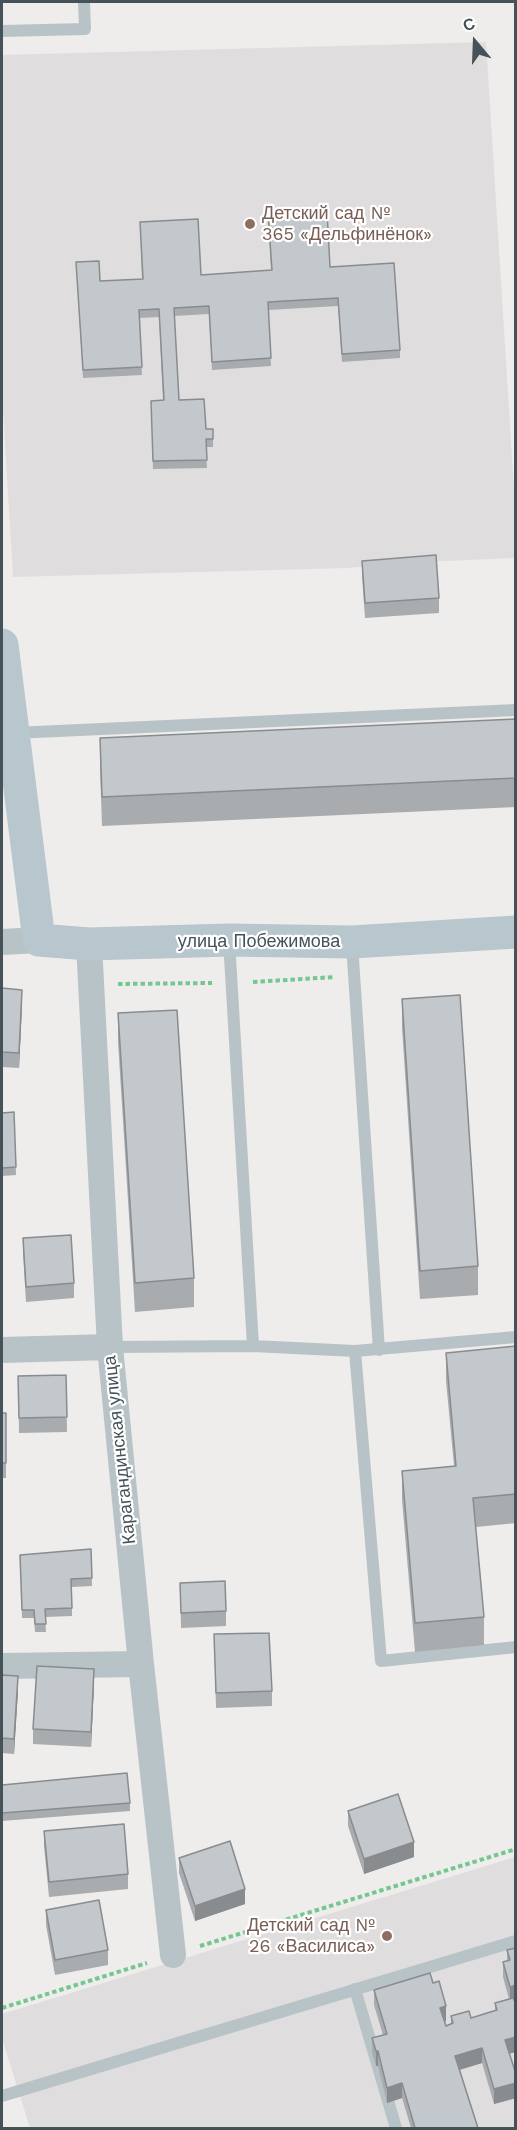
<!DOCTYPE html>
<meta charset="utf-8">
<style>
body{margin:0}
#map{position:relative;width:517px;height:2130px;overflow:hidden;background:#efecec;font-family:"Work Sans",sans-serif}
canvas{display:block}
.frame{position:absolute;inset:0;border:3px solid #455358;pointer-events:none}
.north{position:absolute;left:445px;top:12px;width:60px;height:60px;-webkit-text-stroke:4px #fff;paint-order:stroke;rotate:341deg;font-size:16px;font-weight:700;line-height:24px;text-align:center;color:#455358}
.north::after{content:'';display:block;margin:auto;width:21px;height:27px;background:#455358;clip-path:polygon(50% 0,100% 100%,50% 72%,0 100%)}
</style>
<div id="map">
<canvas width="517" height="2130"></canvas>
<div class="frame"></div>
<div class="north">С</div>
</div>
<script>
const ctx = document.querySelector('canvas').getContext('2d');
ctx.lineJoin = 'round';
function fillPath(path, color) {
  ctx.fillStyle = color;
  ctx.fill(path, 'evenodd');
}
function shape(rows) {
  const path = new Path2D();
  for (const r of rows) {
    path.moveTo(r[0], r[1]);
    for (let i = 2; i < r.length; i += 2) path.lineTo(r[i], r[i + 1]);
  }
  return path;
}
function strokePath(path, color, width, dash) {
  ctx.strokeStyle = color;
  ctx.lineWidth = width;
  ctx.lineCap = dash ? 'butt' : 'round';
  ctx.setLineDash(dash || []);
  ctx.stroke(path);
}
function label(font, color, halo, rows, align = 'center') {
  ctx.font = font + ' "Work Sans",sans-serif';
  ctx.lineWidth = 4.5;
  ctx.setLineDash([]);
  ctx.textBaseline = 'middle';
  ctx.strokeStyle = halo;
  ctx.fillStyle = color;
  for (const [text, x, y, turn = 0] of rows) {
    ctx.save();
    ctx.translate(x, y);
    ctx.rotate((+turn || 0) * Math.PI / 180);
    ctx.textAlign = isNaN(turn) ? turn : align;
    if (halo) ctx.strokeText(text, 0, 0);
    ctx.fillText(text, 0, 0);
    ctx.restore();
  }
}
const education = shape([
 [486,42,515,505,515,558,421,562,347,568,13,577,2,394,2,55],
 [515,1857,515,2128,30,2128,2,2038,2,2014]
]);
const path = shape([
 [253,982,335,977],
 [118,984,212,983],
 [200,1946,516,1849],
 [2,2008,147,1963]
]);
const lane = shape([
 [2,31,85,29,84,2],
 [14,733,516,710],
 [229,940,253,1346],
 [352,944,379,1350],
 [110,1347,253,1346,355,1351,516,1337],
 [355,1351,381,1661,516,1647],
 [355,1989,396,2128],
 [2,2096,516,1941]
]);
const street = shape([
 [2,942,39,940],
 [89,944,110,1347,141,1664,173,1955],
 [2,1350,110,1347],
 [2,1666,141,1664]
]);
const secondary = shape([
 [2,645,39,940,89,944,229,940,352,942,516,932]
]);
const wall = shape([
 [108,2,138,2,108,3],
 [268,214,330,267,400,350,400,358,342,362,338,306,268,310,271,366,212,370,209,314,174,316,179,400,206,429,213,429,213,447,206,447,207,468,153,469,151,401,163,400,159,317,139,318,142,375,83,378,76,262,100,281,142,279,140,222,201,275,271,270],
 [362,561,439,598,439,613,365,618,362,576],
 [516,719,516,807,102,826,100,767,100,738],
 [2,988,22,1005,19,1068,2,1067],
 [402,999,478,1266,478,1295,420,1299,402,1028],
 [118,1013,194,1278,194,1307,135,1312,118,1042],
 [14,1112,16,1175,2,1176,2,1113],
 [23,1238,74,1283,74,1298,26,1302,23,1253],
 [516,1346,516,1523,476,1527,484,1617,484,1645,415,1652,402,1500,402,1471,454,1466,446,1381,446,1353],
 [66,1375,67,1432,19,1433,18,1376],
 [2,1413,6,1413,6,1478,2,1478],
 [91,1549,92,1586,72,1587,72,1616,45,1617,46,1632,35,1632,34,1618,22,1618,20,1555],
 [180,1583,226,1611,226,1626,181,1628],
 [214,1634,272,1691,272,1706,216,1708],
 [2,1675,18,1691,14,1754,2,1753],
 [94,1684,91,1747,33,1744,33,1729],
 [2,1785,130,1803,130,1811,2,1821],
 [348,1811,414,1857,364,1874,348,1826],
 [44,1831,128,1874,128,1889,49,1897,44,1846],
 [179,1858,245,1904,195,1921,179,1873],
 [46,1910,108,1950,108,1965,55,1975,46,1925],
 [516,1948,514,2001,509,2054,516,2074,516,2098,494,2104,482,2063,460,2070,478,2128,411,2128,402,2098,387,2103,378,2066,376,2066,372,2053,372,2038,383,2035,374,2005,374,1990,433,1983,446,2021,445,2022,446,2026,451,2024,451,2016,471,2018,495,2010,495,2003,509,1999,503,1977,503,1962,507,1961,507,1950]
]);
const shadedWall = shape([
 [22,990,22,1005,19,1068,19,1053],
 [94,1669,94,1684,91,1747,91,1732],
 [18,1676,18,1691,14,1754,14,1739],
 [414,1842,414,1857,364,1874,364,1859],
 [245,1889,245,1904,195,1921,195,1906],
 [516,1985,516,2000,510,2002,510,1987],
 [446,2006,446,2021,440,2023,440,2008],
 [516,2037,516,2052,505,2055,505,2040],
 [482,2048,482,2063,455,2071,455,2056],
 [376,2051,378,2051,378,2066,376,2066],
 [402,2083,402,2098,387,2103,387,2088],
 [516,2083,516,2098,494,2104,494,2089]
]);
const building = shape([
 [327,211,330,267,394,263,400,350,342,354,338,298,268,302,271,358,212,362,209,306,174,308,179,400,204,399,206,429,213,429,213,439,206,439,207,460,153,461,151,401,164,400,159,309,139,310,142,367,83,370,76,262,99,261,100,281,143,279,140,222,198,219,201,275,272,270,268,214,327,211],
 [436,555,439,598,365,603,362,561,436,555],
 [516,719,516,778,102,797,100,738,516,719],
 [2,988,22,990,19,1053,2,1052,2,988],
 [460,995,478,1266,420,1271,402,999,460,995],
 [177,1010,194,1278,135,1283,118,1013,177,1010],
 [14,1112,16,1167,2,1168,2,1113,14,1112],
 [71,1235,74,1283,26,1287,23,1238,71,1235],
 [516,1346,516,1494,473,1498,484,1617,415,1623,402,1471,456,1466,446,1353,516,1346],
 [66,1375,67,1417,19,1418,18,1376,66,1375],
 [2,1413,6,1413,6,1463,2,1463,2,1413],
 [91,1549,92,1578,71,1579,72,1608,45,1609,46,1624,35,1624,34,1610,22,1610,20,1555,91,1549],
 [225,1581,226,1611,181,1613,180,1583,225,1581],
 [269,1633,272,1691,216,1693,214,1634,269,1633],
 [37,1666,94,1669,91,1732,33,1729,37,1666],
 [2,1675,18,1676,14,1739,2,1738,2,1675],
 [127,1773,130,1803,2,1813,2,1785,127,1773],
 [398,1794,414,1842,364,1859,348,1811,398,1794],
 [124,1824,128,1874,49,1882,44,1831,124,1824],
 [230,1841,245,1889,195,1906,179,1858,230,1841],
 [99,1900,108,1950,55,1960,46,1910,99,1900],
 [516,1948,516,1985,510,1987,503,1962,510,1960,507,1950,516,1948],
 [430,1973,433,1983,439,1981,446,2006,440,2008,446,2026,453,2023,451,2016,469,2011,471,2018,497,2010,495,2003,513,1998,516,2004,516,2037,505,2040,516,2074,516,2083,494,2089,482,2048,455,2056,478,2128,415,2128,402,2083,387,2088,378,2051,376,2051,372,2038,387,2034,374,1990,430,1973]
]);
const markers = [
 [250,224,6,"#8d6e63"],
 [387,1936,6,"#8d6e63"]
];
const educationNames = [
 ["Детский сад №",262,214],
 ["365 «Дельфинёнок»",262,235],
 ["Детский сад №",375,1926,"right"],
 ["26 «Василиса»",375,1947,"right"]
];
const streetNames = [
 ["улица Побежимова",259,942],
 ["Карагандинская улица",120,1450,-96]
];
fillPath(education, '#e0ddde');
strokePath(path, '#75c790', 4, [4.5, 3]);
strokePath(lane, '#b8c3c8', 12);
strokePath(street, '#b8c3c8', 26);
strokePath(secondary, '#b8c6cd', 33);
fillPath(wall, '#a8acaf');
fillPath(shadedWall, '#888c8f');
fillPath(building, '#c3c8cc');
strokePath(building, '#888c8f', 1.5);
for (const [x, y, r, color] of markers) {
  const dot = new Path2D();
  dot.arc(x, y, r, 0, 2 * Math.PI);
  ctx.fillStyle = color;
  ctx.fill(dot);
  strokePath(dot, '#fff', 2);
}
label('18px', '#785e54', '#fff', educationNames, 'left');
label('18px', '#455358', '#fff', streetNames);
</script>
